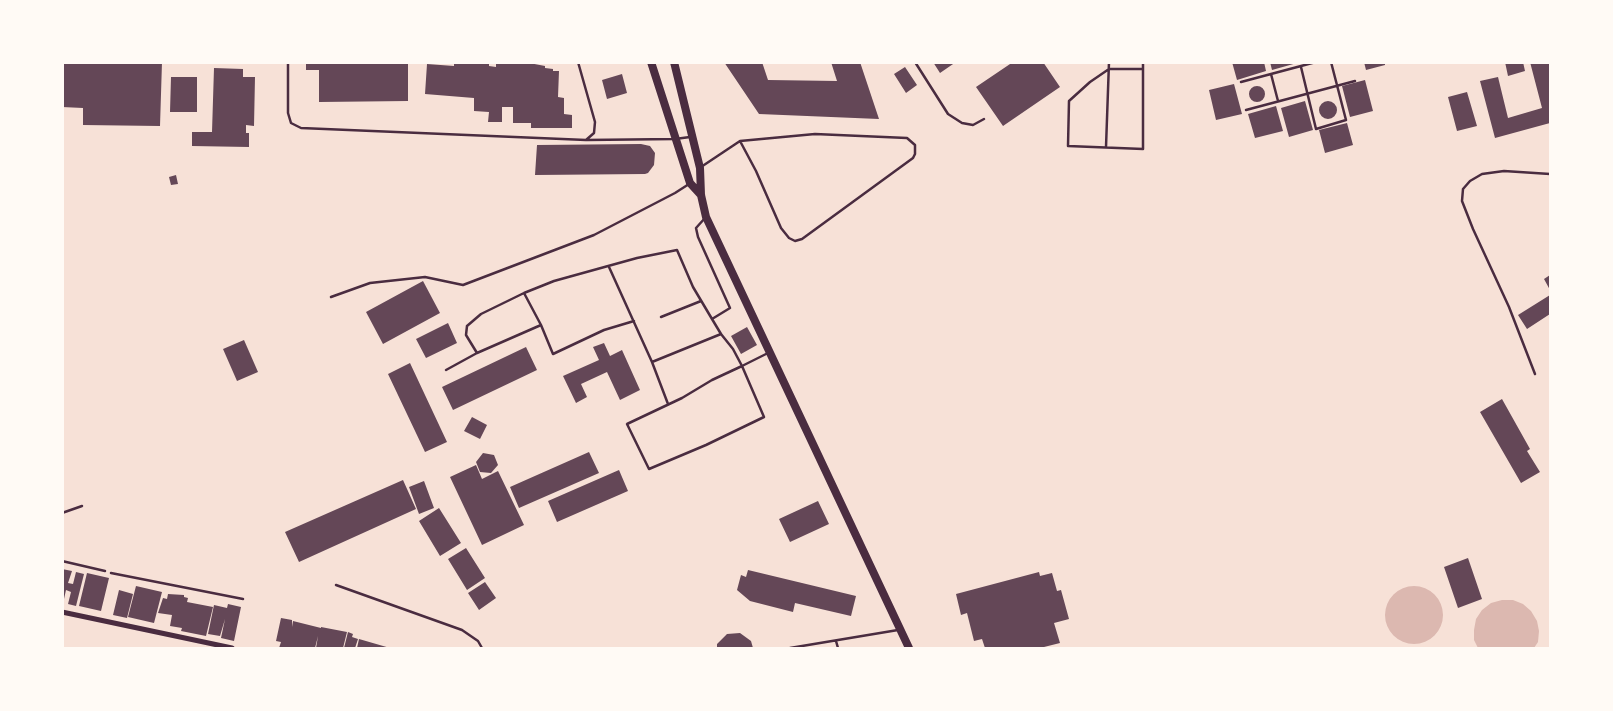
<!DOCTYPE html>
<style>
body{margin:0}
#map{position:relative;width:1613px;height:711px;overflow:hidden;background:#f7e1d7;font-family:"Varela Round",sans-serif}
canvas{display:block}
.frame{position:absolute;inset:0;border:64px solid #fffaf5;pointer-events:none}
</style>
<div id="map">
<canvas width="1613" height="711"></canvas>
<div class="frame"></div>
</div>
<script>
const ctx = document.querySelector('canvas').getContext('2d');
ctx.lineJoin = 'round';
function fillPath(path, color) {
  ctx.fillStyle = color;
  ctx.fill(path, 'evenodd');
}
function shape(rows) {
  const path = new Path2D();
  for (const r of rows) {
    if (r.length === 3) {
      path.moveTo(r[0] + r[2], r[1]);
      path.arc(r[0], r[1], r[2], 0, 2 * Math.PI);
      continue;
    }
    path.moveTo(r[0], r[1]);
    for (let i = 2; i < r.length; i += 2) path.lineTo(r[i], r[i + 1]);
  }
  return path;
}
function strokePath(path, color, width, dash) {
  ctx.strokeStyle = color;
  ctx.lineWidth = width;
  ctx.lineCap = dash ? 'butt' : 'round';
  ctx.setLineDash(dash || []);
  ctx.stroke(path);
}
const water = shape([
 [1414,615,29],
 [1502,600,1513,600,1523,604,1531,611,1537,621,1539,631,1538,642,1534,648,1478,648,1474,640,1474,630,1476,619,1482,610,1491,603]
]);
const building = shape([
 [62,62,162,62,160,126,83,125,83,108,62,107],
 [306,62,408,62,408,101,319,102,319,70,306,70],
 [454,62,489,62,489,66,496,67,496,62,524,62,545,66,545,68,553,69,553,71,559,71,558,97,564,98,564,114,572,115,572,128,531,128,531,123,513,123,513,107,502,107,502,122,488,122,489,112,474,111,474,98,425,94,427,64,454,66],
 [724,62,762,62,768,80,837,81,831,62,860,62,879,119,759,114],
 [933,62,956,62,940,73],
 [1013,62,1043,62,1060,87,1003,126,976,87],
 [1232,62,1264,62,1266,71,1237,80],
 [1270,62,1297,62,1297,63,1272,70],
 [1364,62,1385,62,1385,65,1366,70],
 [1505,62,1523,62,1525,71,1508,76],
 [1530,62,1549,62,1550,70,1550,123,1495,138,1480,81,1498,77,1508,118,1542,108],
 [905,67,917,85,906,93,894,74],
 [214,68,243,69,243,77,255,77,254,126,246,125,246,133,249,133,249,147,192,146,192,132,212,132],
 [622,74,627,93,607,99,602,80],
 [171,77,197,77,197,112,170,112],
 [1365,80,1373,111,1350,117,1342,86],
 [1234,84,1242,114,1216,120,1209,90],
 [1257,94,8],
 [1467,92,1477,126,1457,131,1448,97],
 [1328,110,9],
 [1305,101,1313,130,1289,137,1281,108],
 [1276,106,1283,131,1255,138,1248,114],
 [1347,123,1353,145,1325,153,1319,130],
 [641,144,650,146,655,153,654,165,648,173,645,174,535,175,537,145],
 [176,175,178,184,171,185,169,177],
 [1550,275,1550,290,1544,279],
 [423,281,440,313,383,344,366,312],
 [1550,295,1550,314,1527,329,1518,315],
 [448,323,457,343,426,358,416,339],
 [747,327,757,345,741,354,731,336],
 [244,340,258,372,237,381,223,349],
 [604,343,610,356,622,350,640,390,620,400,607,372,581,384,587,397,576,403,563,376,599,360,593,347],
 [526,347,537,370,453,410,442,387],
 [410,363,447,442,425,452,388,374],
 [1502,399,1530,449,1527,451,1540,472,1521,483,1480,412],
 [472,417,487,425,480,439,464,431],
 [589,452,599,473,519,508,510,487],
 [483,453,494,455,498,465,491,473,480,472,476,462],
 [476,465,482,479,498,471,524,525,482,545,450,477],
 [619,470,628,491,557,522,548,501],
 [403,480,416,509,299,562,285,532],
 [424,481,434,508,419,514,409,487],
 [818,501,829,524,790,542,779,519],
 [439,508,461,543,440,556,419,521],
 [466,548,485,578,467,590,448,559],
 [1468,558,1482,599,1458,608,1444,567],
 [62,569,72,571,68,583,73,584,76,572,84,574,76,606,68,604,71,592,66,590,64,599,62,598],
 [748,570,856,596,851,616,795,603,793,612,750,601,737,590,741,575,746,577],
 [1039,572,1040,576,1052,573,1057,591,1061,590,1069,619,1054,623,1060,643,1040,648,985,648,982,639,974,641,967,613,961,615,956,594],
 [87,573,109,578,101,611,79,606],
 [485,582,496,598,479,610,468,593],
 [136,586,162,592,154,623,128,617],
 [119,590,133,594,127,618,113,615],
 [168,594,184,595,184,597,188,598,187,602,213,607,206,636,181,631,182,628,170,626,172,615,158,613,163,598,167,599],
 [228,604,241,607,234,641,221,638,225,619,220,636,208,634,214,605,227,608],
 [281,618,292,620,292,627,293,621,321,628,321,627,347,632,343,648,316,648,318,636,315,648,279,648,281,642,276,641],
 [348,632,353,634,352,637,358,639,355,648,344,648],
 [740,633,751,641,753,648,717,648,717,644,727,634],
 [359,639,390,648,357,648]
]);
const path = shape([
 [1301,67,1316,129,1346,120,1331,62],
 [1271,74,1278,101],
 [1241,82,1316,62],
 [1246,110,1355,81],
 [62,513,82,506],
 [62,561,105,571]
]);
const service = shape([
 [288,62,288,113,291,123,301,128,586,140,594,133,595,122,578,62],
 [915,62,948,114,962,123,973,125,984,119],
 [1143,62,1143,149,1068,146,1069,101,1090,82,1109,69,1143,69],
 [586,140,675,139,690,137],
 [1106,147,1109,62],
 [701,167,740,141,756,171,781,228,789,238,795,241,802,239,913,158,915,154,915,145,907,138,815,134,740,141],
 [609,267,652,362,668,404],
 [524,293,541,325,553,354,604,330,634,321],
 [331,297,370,283,425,277,463,285,594,235,675,193,689,184],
 [661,317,701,301],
 [721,334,733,349,742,366,764,417,706,445,649,469,627,424,682,398,712,380,742,366,768,353],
 [477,353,466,335,467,326,481,314,524,293,554,281,637,258,677,250,693,287,712,319,730,308,698,237,696,228,705,218],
 [652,362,721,334,712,319],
 [446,370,477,353,541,325],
 [1535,374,1509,307,1473,229,1462,201,1463,189,1470,181,1482,174,1504,171,1550,174],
 [111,573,243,599],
 [336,585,462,630,478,641,482,648],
 [836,641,838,648],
 [790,648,898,630]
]);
const minor = shape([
 [62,612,232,648]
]);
const secondary = shape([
 [651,62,690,183,701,195],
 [674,62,700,168,701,195,706,217,909,648]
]);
fillPath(water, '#dcb8b0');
fillPath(building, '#644757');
strokePath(path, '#4a2c40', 2.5);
strokePath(service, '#4a2c40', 2.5);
strokePath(minor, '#4a2c40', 5);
strokePath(secondary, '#4a2c40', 8);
</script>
